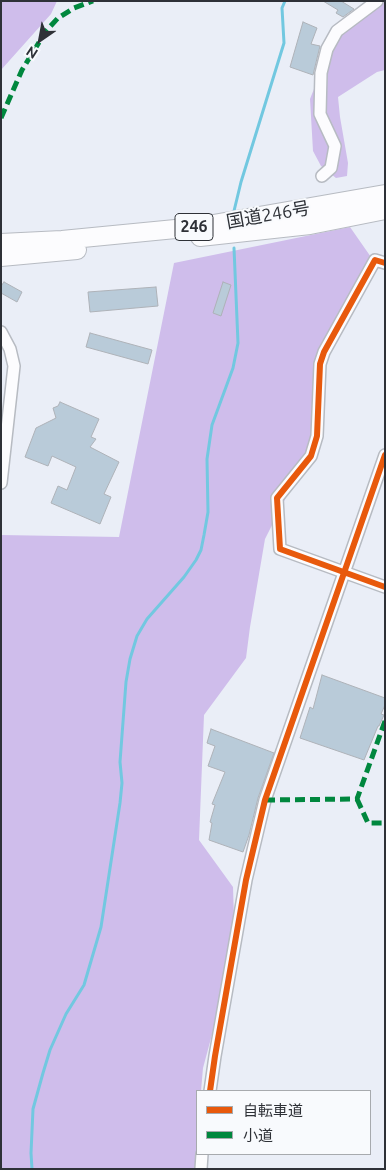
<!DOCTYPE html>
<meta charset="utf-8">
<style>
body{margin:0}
#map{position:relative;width:386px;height:1170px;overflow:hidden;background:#eaeef7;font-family:Ubuntu,"Noto Sans JP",sans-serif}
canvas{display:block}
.frame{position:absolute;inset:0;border:2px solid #2e3137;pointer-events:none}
.legend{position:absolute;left:196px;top:1090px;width:175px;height:65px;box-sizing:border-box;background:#f8fafd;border:1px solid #a7aaae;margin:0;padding:6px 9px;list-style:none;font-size:15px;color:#2e3137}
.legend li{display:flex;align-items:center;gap:10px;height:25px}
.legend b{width:25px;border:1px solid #a7aaae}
.north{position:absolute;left:15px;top:15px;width:50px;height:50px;-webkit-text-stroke:4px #f8fafd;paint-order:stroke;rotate:213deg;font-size:14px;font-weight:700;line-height:20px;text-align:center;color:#2e3137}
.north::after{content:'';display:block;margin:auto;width:18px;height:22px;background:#2e3137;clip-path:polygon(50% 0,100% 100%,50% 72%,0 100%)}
</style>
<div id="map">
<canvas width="386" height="1170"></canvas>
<div class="frame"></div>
<ul class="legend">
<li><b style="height:6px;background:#e8590c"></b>自転車道</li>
<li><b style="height:6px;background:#00873e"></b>小道</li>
</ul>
<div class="north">N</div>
</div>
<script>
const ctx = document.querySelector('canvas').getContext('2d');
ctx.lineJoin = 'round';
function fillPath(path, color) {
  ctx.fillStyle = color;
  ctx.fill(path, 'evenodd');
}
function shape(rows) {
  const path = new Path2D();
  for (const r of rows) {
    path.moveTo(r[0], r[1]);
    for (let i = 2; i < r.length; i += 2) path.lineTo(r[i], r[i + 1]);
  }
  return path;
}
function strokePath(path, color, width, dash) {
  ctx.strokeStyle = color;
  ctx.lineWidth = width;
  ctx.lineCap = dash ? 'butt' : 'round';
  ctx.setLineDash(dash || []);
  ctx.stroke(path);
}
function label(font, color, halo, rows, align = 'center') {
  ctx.font = font + ' Ubuntu,"Noto Sans JP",sans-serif';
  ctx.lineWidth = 4;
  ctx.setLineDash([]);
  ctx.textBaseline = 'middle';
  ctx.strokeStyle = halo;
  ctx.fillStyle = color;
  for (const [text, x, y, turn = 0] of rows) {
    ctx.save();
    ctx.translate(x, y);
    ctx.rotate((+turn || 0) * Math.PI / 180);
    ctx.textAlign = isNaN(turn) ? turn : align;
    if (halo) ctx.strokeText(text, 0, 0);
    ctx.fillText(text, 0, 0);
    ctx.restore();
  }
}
const forest = shape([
 [1,1,57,1,51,14,1,70],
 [377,1,385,1,385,70,377,72,338,97,340,117,348,163,347,176,336,178,321,166,313,151,310,99,337,31],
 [350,227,373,260,323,355,311,448,265,539,250,627,246,658,204,715,199,840,233,887,235,949,203,1068,201,1091,197,1091,197,1140,195,1169,1,1169,1,535,119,537,174,263]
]);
const stream = shape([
 [234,211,241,182,284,43,282,8,285,1],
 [32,1169,31,1153,33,1109,43,1073,50,1050,66,1014,84,985,101,927,120,803,122,783,120,762,126,682,130,659,137,636,147,619,184,577,196,560,201,550,204,535,208,512,207,459,212,425,233,368,238,343,234,248]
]);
const building = shape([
 [323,1,341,1,354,9,343,17,336,13,338,10,323,1],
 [303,22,317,28,311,44,320,46,313,75,290,67,303,22],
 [4,282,22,292,17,302,1,293,1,286,4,282],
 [223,282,231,285,221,316,213,313,223,282],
 [156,287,158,306,90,312,88,292,156,287],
 [90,333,152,350,148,364,86,347,90,333],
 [60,402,99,419,91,437,96,439,90,447,119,462,104,494,111,497,100,524,51,503,58,486,67,490,76,467,52,456,48,466,25,457,36,428,56,418,53,408,58,406,60,402],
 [322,675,385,698,385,705,381,714,384,715,379,726,378,726,364,760,300,738,310,707,313,709,322,675],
 [211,729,274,753,258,798,249,835,243,852,209,840,212,823,210,822,215,805,212,804,225,772,208,766,215,746,207,743,211,729]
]);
const minor = shape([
 [322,176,331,168,335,146,320,114,321,73,327,49,337,31,377,1],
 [385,263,375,260,324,352,320,364,317,436,311,456,277,498,280,549,385,587],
 [1,332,10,349,14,366,1,483],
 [210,1091,215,1056,246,880,265,800,385,455],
 [201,1169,202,1154]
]);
const highway = shape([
 [200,237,310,225,385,210],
 [1,243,62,240,196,227,385,194],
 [1,257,77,250]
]);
const quiet = shape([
 [1,118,22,70,46,31,58,18,74,8,93,1],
 [357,799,368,823,385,823],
 [265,800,357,799,385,721]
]);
const cycleway = shape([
 [385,263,375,260,324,352,320,364,317,436,311,456,277,498,280,549,385,587],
 [210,1091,215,1056,246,880,265,800,385,455]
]);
const shields = [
 [194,227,38]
];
const shieldNames = [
 ["246",194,227]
];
const streetNames = [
 ["国道246号",268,215,-10]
];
fillPath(forest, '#cfbdeb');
strokePath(stream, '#72c8e0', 3);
fillPath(building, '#b9cbd9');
strokePath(building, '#aeb2b8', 1);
strokePath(minor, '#b7bbc2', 14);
strokePath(highway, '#b7bbc2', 20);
strokePath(minor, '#fcfcfe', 11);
strokePath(highway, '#fcfcfe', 18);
strokePath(quiet, '#00873e', 5, [10, 5]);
strokePath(cycleway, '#e8590c', 6);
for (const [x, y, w] of shields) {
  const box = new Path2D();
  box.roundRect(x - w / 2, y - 13.5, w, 27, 4);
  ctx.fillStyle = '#f8fafd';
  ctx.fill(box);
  strokePath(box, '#2e3137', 1);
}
label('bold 16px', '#2e3137', null, shieldNames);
label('18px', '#2e3137', '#f8fafd', streetNames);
</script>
